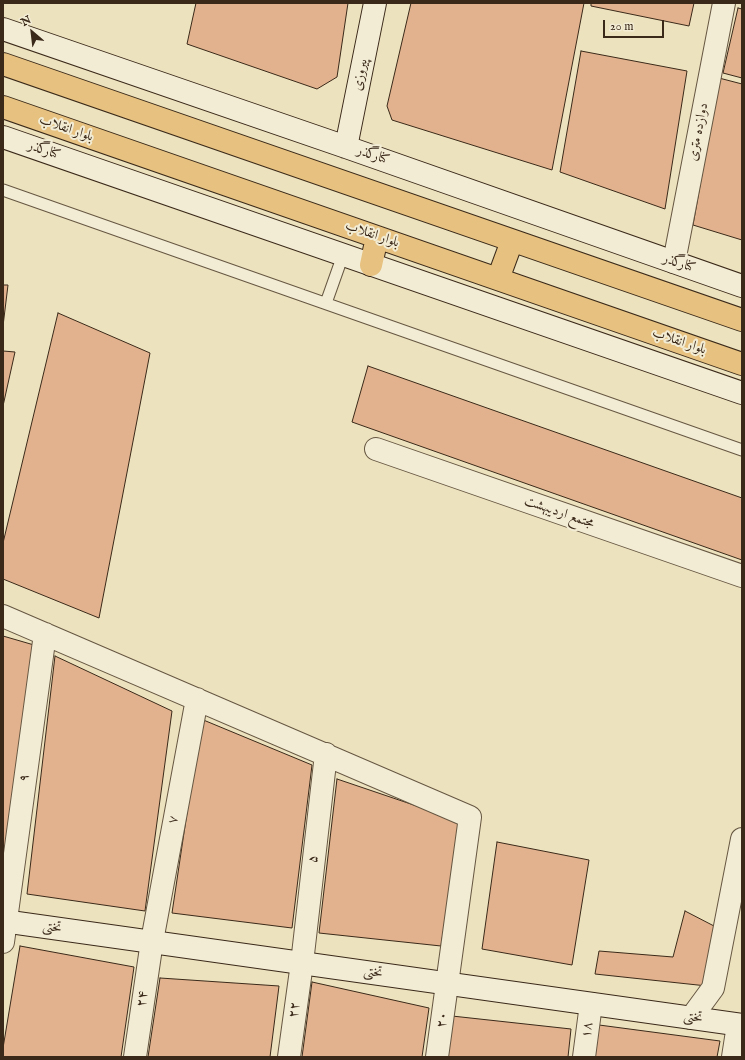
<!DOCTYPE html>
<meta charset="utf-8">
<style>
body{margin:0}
#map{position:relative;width:745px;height:1060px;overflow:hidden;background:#ece2be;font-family:"IM FELL English",serif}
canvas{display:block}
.frame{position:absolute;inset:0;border:4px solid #3a2919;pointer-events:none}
.north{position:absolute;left:12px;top:12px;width:40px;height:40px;-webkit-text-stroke:3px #f3ecd5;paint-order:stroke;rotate:332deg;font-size:11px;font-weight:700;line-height:16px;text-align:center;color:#3a2919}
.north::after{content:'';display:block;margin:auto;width:14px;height:18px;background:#3a2919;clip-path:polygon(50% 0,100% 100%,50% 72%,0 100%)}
.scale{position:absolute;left:603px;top:20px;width:61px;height:18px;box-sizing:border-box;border:2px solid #3a2919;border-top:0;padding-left:5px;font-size:12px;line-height:14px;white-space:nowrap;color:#3a2919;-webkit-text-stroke:3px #f3ecd5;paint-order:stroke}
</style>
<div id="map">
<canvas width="745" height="1060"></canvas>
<div class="frame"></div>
<div class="north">N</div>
<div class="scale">20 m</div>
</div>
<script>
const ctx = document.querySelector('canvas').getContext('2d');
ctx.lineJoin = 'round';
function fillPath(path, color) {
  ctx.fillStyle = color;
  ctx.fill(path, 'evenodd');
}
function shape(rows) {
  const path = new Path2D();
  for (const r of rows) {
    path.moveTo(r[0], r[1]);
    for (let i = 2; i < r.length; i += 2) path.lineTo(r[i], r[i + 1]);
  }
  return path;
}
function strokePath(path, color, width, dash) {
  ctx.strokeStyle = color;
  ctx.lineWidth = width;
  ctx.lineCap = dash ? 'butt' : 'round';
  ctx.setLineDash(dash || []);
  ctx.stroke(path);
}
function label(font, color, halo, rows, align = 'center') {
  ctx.font = font + ' "IM FELL English",Amiri,serif';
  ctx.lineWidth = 4;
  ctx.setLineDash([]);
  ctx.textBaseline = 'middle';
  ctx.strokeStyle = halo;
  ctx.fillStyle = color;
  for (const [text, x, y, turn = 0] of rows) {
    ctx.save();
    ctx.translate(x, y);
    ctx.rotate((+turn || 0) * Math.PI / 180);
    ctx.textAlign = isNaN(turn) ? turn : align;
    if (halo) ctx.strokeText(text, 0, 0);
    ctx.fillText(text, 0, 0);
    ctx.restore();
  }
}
const building = shape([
 [196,3,348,3,337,77,317,89,187,44,196,3],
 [411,3,584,3,552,170,392,120,387,106,411,3],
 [591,3,694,3,689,26,591,6,591,3],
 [738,8,742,9,742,78,723,73,738,8],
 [581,51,687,71,665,209,560,172,581,51],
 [719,78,742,84,742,240,693,225,719,78],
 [3,285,8,285,3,326,3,285],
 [58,313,150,353,99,618,3,579,3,543,58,313],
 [3,351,15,352,3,406,3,351],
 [368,366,742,498,742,560,352,422,368,366],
 [3,636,34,645,3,876,3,636],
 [55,656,172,711,145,911,27,894,55,656],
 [201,719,312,765,292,928,172,913,201,719],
 [337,779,461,821,441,946,319,933,337,779],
 [497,842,589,860,572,965,482,949,497,842],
 [685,911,714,926,707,986,595,974,599,951,673,957,685,911],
 [20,946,134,967,121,1057,3,1057,3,1048,20,946],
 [160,978,279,986,270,1057,148,1057,160,978],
 [312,982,429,1008,422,1057,302,1057,312,982],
 [452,1016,571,1029,568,1057,447,1057,452,1016],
 [599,1025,720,1041,717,1057,595,1057,599,1025]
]);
const lane = shape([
 [3,190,742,450],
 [326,303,343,255]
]);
const street = shape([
 [674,262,724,3],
 [376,449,742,576],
 [3,616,470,817,437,1057],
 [3,942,45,634],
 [691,1018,713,988,742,839],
 [135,1057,152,941,197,699],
 [289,1057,302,963,326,754],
 [584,1057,591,1004],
 [733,1057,738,1025]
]);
const secondary = shape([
 [3,29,346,147,742,286],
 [3,137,742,393],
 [346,147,375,3],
 [3,921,742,1025]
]);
const primary = shape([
 [3,64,742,320],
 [3,107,742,364],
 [371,265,377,237],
 [498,279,512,241]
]);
const streetNames = [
 ["پیروزی",361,75,-79],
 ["بلوار انقلاب",66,129,19],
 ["دوازده متری",699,132,-79],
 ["کنارگذر",44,151,19],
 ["کنارگذر",373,156,19],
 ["بلوار انقلاب",372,235,19],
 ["کنارگذر",679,264,19],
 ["بلوار انقلاب",679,342,19],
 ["مجتمع اردیبهشت",559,513,19],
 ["۹",25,778,-82],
 ["۷",174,820,-79],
 ["۵",314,859,-83],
 ["تختی",52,928,8],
 ["تختی",373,973,8],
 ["۲۴",143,999,-82],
 ["۲۲",295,1010,-82],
 ["تختی",693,1018,8],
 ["۲۰",443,1020,-82],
 ["۱۸",588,1030,-82]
];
fillPath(building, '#e2b28e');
strokePath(building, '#3a2919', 1);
strokePath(lane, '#665742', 13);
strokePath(street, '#665742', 24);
strokePath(secondary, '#3a2919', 24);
strokePath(primary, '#3a2919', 24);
strokePath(lane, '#f3ecd5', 11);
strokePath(street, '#f3ecd5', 22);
strokePath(secondary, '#f3ecd5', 22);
strokePath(primary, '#e6c17f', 22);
label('14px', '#3a2919', '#f3ecd5', streetNames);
</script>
